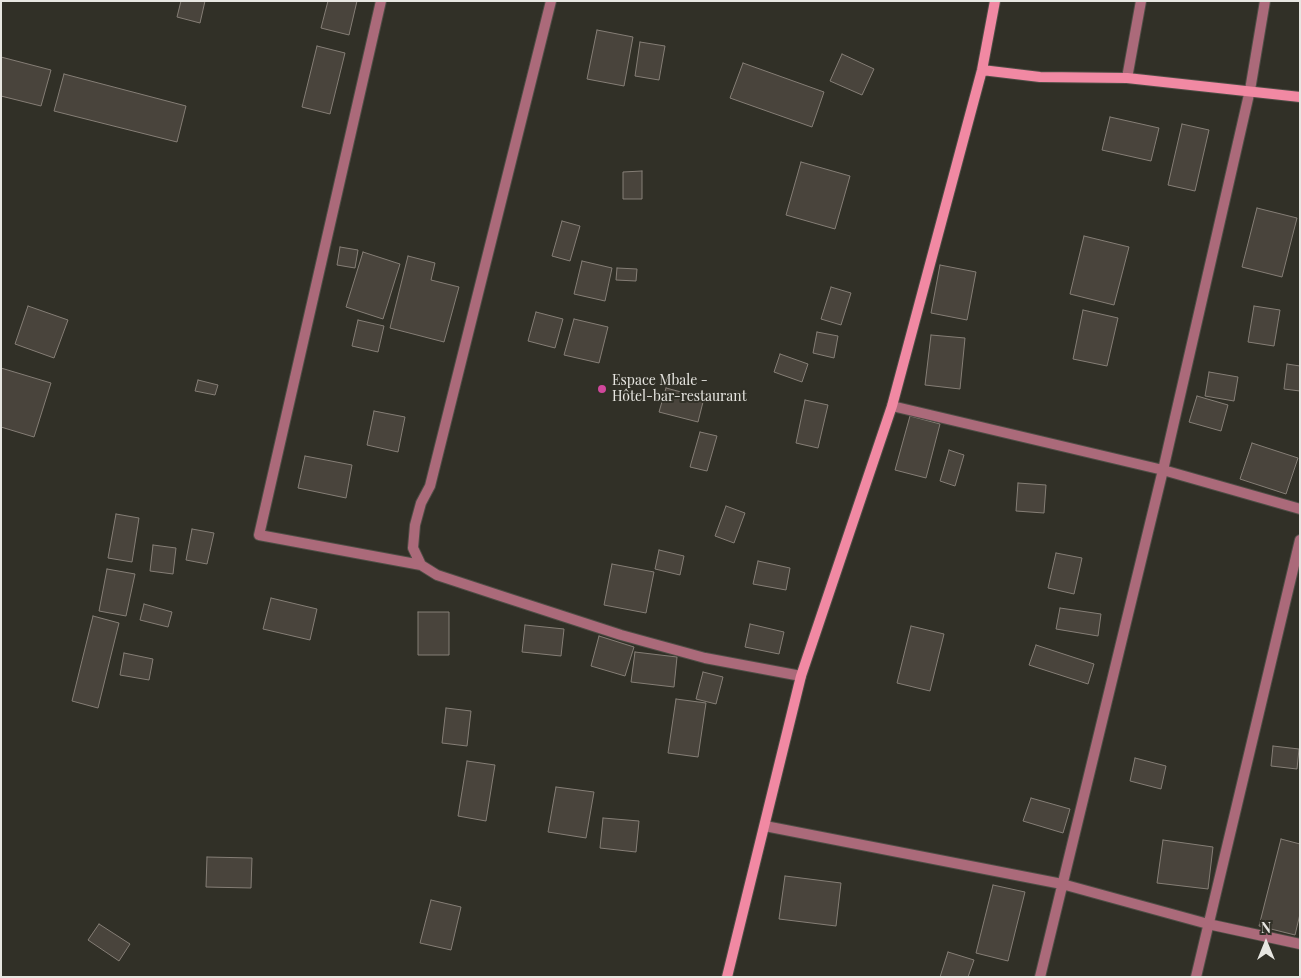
<!DOCTYPE html>
<meta charset="utf-8">
<style>
body{margin:0}
#map{position:relative;width:1301px;height:978px;overflow:hidden;background:#313027;font-family:"Playfair Display",serif}
canvas{display:block}
.frame{position:absolute;inset:0;border:2px solid #e7e6e1;pointer-events:none}
.north{position:absolute;left:1241px;top:918px;width:50px;height:50px;-webkit-text-stroke:4px #313027;paint-order:stroke;rotate:0deg;font-size:14px;font-weight:700;line-height:20px;text-align:center;color:#e7e6e1}
.north::after{content:'';display:block;margin:auto;width:18px;height:22px;background:#e7e6e1;clip-path:polygon(50% 0,100% 100%,50% 72%,0 100%)}
</style>
<div id="map">
<canvas width="1301" height="978"></canvas>
<div class="frame"></div>
<div class="north">N</div>
</div>
<script>
const ctx = document.querySelector('canvas').getContext('2d');
ctx.lineJoin = 'round';
function fillPath(path, color) {
  ctx.fillStyle = color;
  ctx.fill(path, 'evenodd');
}
function shape(rows) {
  const path = new Path2D();
  for (const r of rows) {
    path.moveTo(r[0], r[1]);
    for (let i = 2; i < r.length; i += 2) path.lineTo(r[i], r[i + 1]);
  }
  return path;
}
function strokePath(path, color, width, dash) {
  ctx.strokeStyle = color;
  ctx.lineWidth = width;
  ctx.lineCap = dash ? 'butt' : 'round';
  ctx.setLineDash(dash || []);
  ctx.stroke(path);
}
function label(font, color, halo, rows, align = 'center') {
  ctx.font = font + ' "Playfair Display",serif';
  ctx.lineWidth = 4;
  ctx.setLineDash([]);
  ctx.textBaseline = 'middle';
  ctx.strokeStyle = halo;
  ctx.fillStyle = color;
  for (const [text, x, y, turn = 0] of rows) {
    ctx.save();
    ctx.translate(x, y);
    ctx.rotate((+turn || 0) * Math.PI / 180);
    ctx.textAlign = isNaN(turn) ? turn : align;
    if (halo) ctx.strokeText(text, 0, 0);
    ctx.fillText(text, 0, 0);
    ctx.restore();
  }
}
const building = shape([
 [181,1,205,1,200,23,177,17,181,1],
 [328,1,357,1,349,35,321,28,328,1],
 [597,30,633,37,624,86,587,79,597,30],
 [640,42,665,46,659,80,635,76,640,42],
 [317,46,345,53,330,114,302,107,317,46],
 [842,54,874,69,862,95,830,81,842,54],
 [1,57,51,70,41,106,1,96,1,57],
 [743,63,824,92,812,127,730,98,743,63],
 [64,74,186,106,177,142,54,111,64,74],
 [1110,117,1159,128,1151,161,1102,150,1110,117],
 [1182,124,1209,130,1195,191,1168,185,1182,124],
 [801,162,850,176,835,229,786,215,801,162],
 [642,171,642,199,623,199,623,172,642,171],
 [1257,208,1297,218,1282,277,1242,267,1257,208],
 [562,221,580,226,570,261,552,256,562,221],
 [1084,236,1129,247,1114,305,1070,294,1084,236],
 [340,247,358,250,355,268,337,265,340,247],
 [363,252,400,264,383,319,346,307,363,252],
 [408,256,435,263,431,280,459,287,444,342,390,328,408,256],
 [582,261,612,268,605,301,574,294,582,261],
 [940,265,976,272,967,320,931,313,940,265],
 [617,268,637,269,636,281,616,280,617,268],
 [831,287,851,293,841,325,821,319,831,287],
 [28,306,68,320,54,358,15,344,28,306],
 [1254,306,1280,310,1274,346,1248,342,1254,306],
 [1083,310,1118,318,1107,366,1073,359,1083,310],
 [536,312,563,319,555,348,528,341,536,312],
 [574,319,608,327,599,363,564,355,574,319],
 [358,320,384,326,378,352,352,346,358,320],
 [817,332,838,336,834,358,813,353,817,332],
 [931,335,965,338,960,389,925,385,931,335],
 [780,354,808,364,802,382,774,372,780,354],
 [1287,364,1300,366,1300,391,1284,389,1287,364],
 [1,368,51,383,34,437,1,427,1,368],
 [1209,372,1238,377,1234,401,1205,396,1209,372],
 [198,380,218,385,215,395,195,391,198,380],
 [666,388,704,398,698,422,659,412,666,388],
 [1197,396,1228,405,1221,431,1189,422,1197,396],
 [805,400,828,405,818,448,796,443,805,400],
 [374,411,405,417,398,452,367,445,374,411],
 [910,416,940,424,926,478,895,470,910,416],
 [700,432,717,436,707,471,690,467,700,432],
 [1252,443,1298,458,1286,494,1240,479,1252,443],
 [949,450,964,455,955,486,940,481,949,450],
 [305,456,352,465,346,498,298,488,305,456],
 [1018,483,1046,485,1044,513,1016,511,1018,483],
 [726,506,745,513,734,543,715,536,726,506],
 [116,514,139,518,132,562,108,558,116,514],
 [192,529,214,533,207,564,186,560,192,529],
 [153,545,176,548,173,574,150,571,153,545],
 [659,550,684,556,680,575,655,569,659,550],
 [1056,553,1082,558,1074,594,1048,588,1056,553],
 [758,561,790,568,786,590,753,584,758,561],
 [612,564,654,572,646,613,604,605,612,564],
 [107,569,135,574,126,616,99,611,107,569],
 [271,598,317,609,310,640,263,629,271,598],
 [144,604,172,612,168,627,140,620,144,604],
 [1060,608,1101,614,1098,636,1056,629,1060,608],
 [418,612,449,612,449,655,418,655,418,612],
 [93,616,119,623,98,708,72,701,93,616],
 [750,624,784,632,779,654,745,647,750,624],
 [525,625,564,629,561,656,522,652,525,625],
 [911,626,944,634,930,691,897,683,911,626],
 [599,636,634,647,625,676,591,666,599,636],
 [1036,645,1094,664,1088,684,1029,665,1036,645],
 [635,652,677,657,674,687,631,682,635,652],
 [124,653,153,659,149,680,120,675,124,653],
 [703,672,723,677,716,704,696,699,703,672],
 [676,699,706,703,698,757,668,753,676,699],
 [446,708,471,711,467,746,442,743,446,708],
 [1273,746,1299,749,1297,769,1271,766,1273,746],
 [1135,758,1166,766,1161,789,1130,781,1135,758],
 [467,761,495,765,486,821,458,816,467,761],
 [556,787,594,792,586,838,548,832,556,787],
 [1031,798,1070,809,1063,833,1023,821,1031,798],
 [603,818,639,821,636,852,600,848,603,818],
 [1281,839,1300,844,1300,914,1295,935,1259,926,1281,839],
 [1163,840,1213,847,1208,889,1157,883,1163,840],
 [207,857,252,858,251,888,206,887,207,857],
 [785,876,841,883,836,926,779,919,785,876],
 [993,885,1025,892,1008,961,976,953,993,885],
 [431,900,461,907,451,950,420,943,431,900],
 [99,924,130,944,119,961,88,940,99,924],
 [948,952,974,960,968,977,940,977,948,952]
]);
const street = shape([
 [381,1,259,535,421,565],
 [551,1,430,486,421,503,415,525,413,548,421,565,437,575,504,597,621,635,705,658,801,676],
 [1127,78,1141,1],
 [892,406,1163,470,1300,509],
 [765,826,1062,884,1208,924,1300,944],
 [1040,977,1163,470,1250,90,1265,1],
 [1196,977,1300,540]
]);
const secondary = shape([
 [982,70,1040,77,1127,78,1300,97],
 [727,977,801,676,892,406,982,70,995,1]
]);
const markers = [
 [602,389,5,"#d1479c"]
];
const poiNames = [
 ["Espace Mbale -",612,381],
 ["Hôtel-bar-restaurant",612,397]
];
fillPath(building, '#49443c');
strokePath(building, '#857e76', 1);
strokePath(street, '#4e4d45', 12);
strokePath(secondary, '#4e4d45', 12);
strokePath(street, '#ab6a7a', 10);
strokePath(secondary, '#f189a3', 10);
for (const [x, y, r, color] of markers) {
  const dot = new Path2D();
  dot.arc(x, y, r, 0, 2 * Math.PI);
  ctx.fillStyle = color;
  ctx.fill(dot);
  strokePath(dot, '#313027', 2);
}
label('14px', '#e7e6e1', '#313027', poiNames, 'left');
</script>
